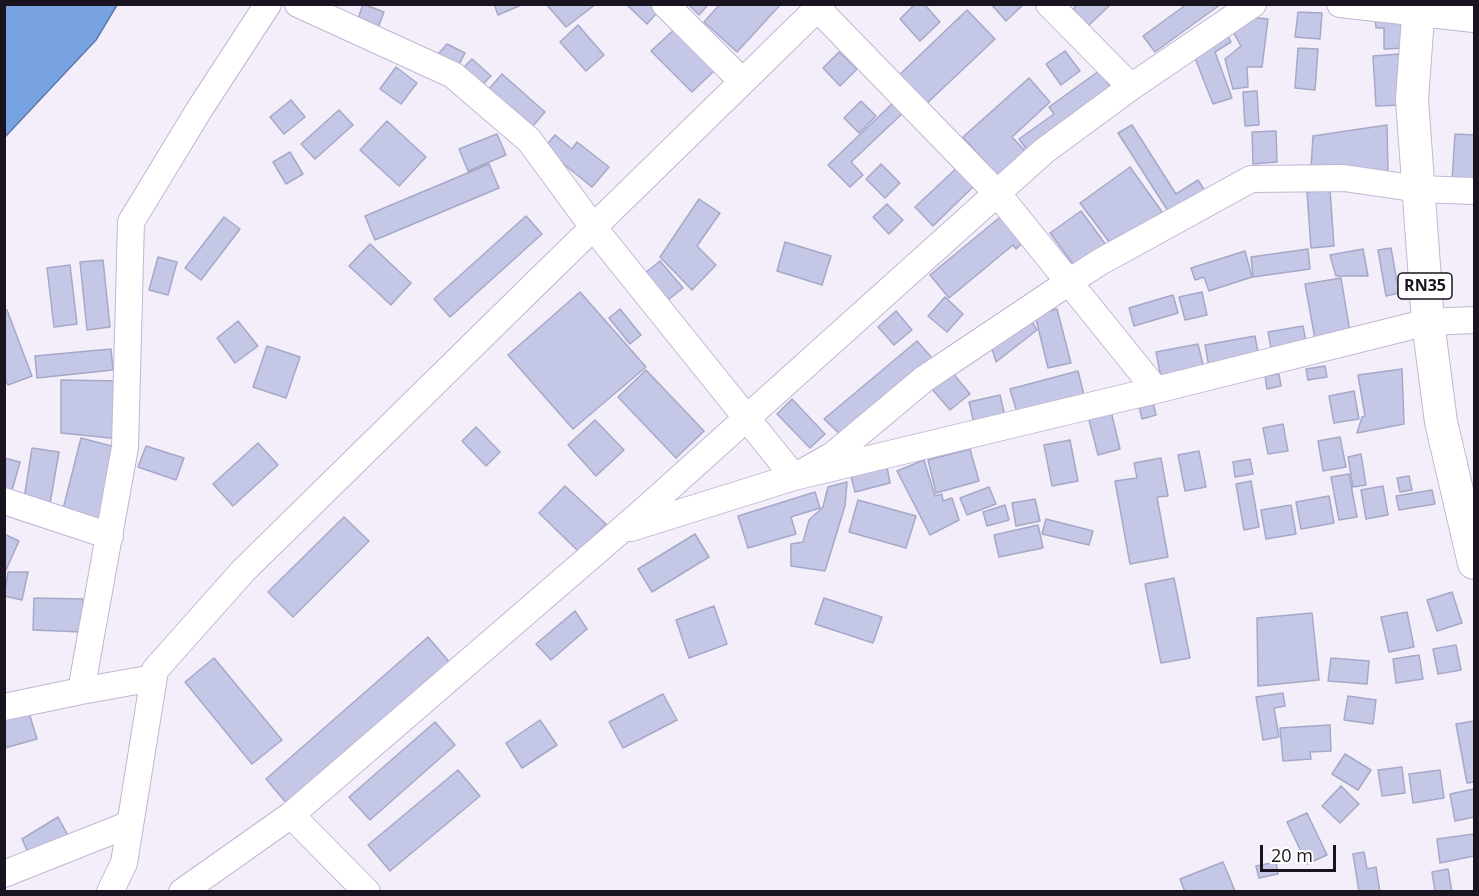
<!DOCTYPE html>
<style>
body{margin:0}
#map{position:relative;width:1479px;height:896px;overflow:hidden;background:#f4eefb;font-family:"Open Sans",sans-serif}
canvas{display:block}
.frame{position:absolute;inset:0;border:6px solid #19141f;pointer-events:none}
.scale{position:absolute;left:1260px;top:845px;width:76px;height:27px;box-sizing:border-box;border:3px solid #19141f;border-top:0;padding-left:8px;font-size:18px;line-height:21px;white-space:nowrap;color:#19141f;-webkit-text-stroke:4px #fff;paint-order:stroke}
</style>
<div id="map">
<canvas width="1479" height="896"></canvas>
<div class="frame"></div>
<div class="scale">20 m</div>
</div>
<script>
const ctx = document.querySelector('canvas').getContext('2d');
ctx.lineJoin = 'round';
function fillPath(path, color) {
  ctx.fillStyle = color;
  ctx.fill(path, 'evenodd');
}
function shape(rows) {
  const path = new Path2D();
  for (const r of rows) {
    path.moveTo(r[0], r[1]);
    for (let i = 2; i < r.length; i += 2) path.lineTo(r[i], r[i + 1]);
  }
  return path;
}
function strokePath(path, color, width, dash) {
  ctx.strokeStyle = color;
  ctx.lineWidth = width;
  ctx.lineCap = dash ? 'butt' : 'round';
  ctx.setLineDash(dash || []);
  ctx.stroke(path);
}
function label(font, color, halo, rows, align = 'center') {
  ctx.font = font + ' "Open Sans",sans-serif';
  ctx.lineWidth = 4.5;
  ctx.setLineDash([]);
  ctx.textBaseline = 'middle';
  ctx.strokeStyle = halo;
  ctx.fillStyle = color;
  for (const [text, x, y, turn = 0] of rows) {
    ctx.save();
    ctx.translate(x, y);
    ctx.rotate((+turn || 0) * Math.PI / 180);
    ctx.textAlign = isNaN(turn) ? turn : align;
    if (halo) ctx.strokeText(text, 0, 0);
    ctx.fillText(text, 0, 0);
    ctx.restore();
  }
}
const water = shape([
 [5,4,117,5,96,40,5,137,5,4]
]);
const building = shape([
 [363,4,384,12,376,33,356,25,363,4],
 [494,4,519,4,519,6,498,15,494,4],
 [546,4,596,4,566,27,546,4],
 [626,4,657,4,661,8,647,24,626,4],
 [688,4,705,4,707,6,699,15,688,4],
 [720,4,781,4,737,52,704,22,720,4],
 [915,4,924,4,940,22,920,41,900,19,915,4],
 [991,4,1024,4,1006,21,991,4],
 [1078,4,1111,4,1088,26,1073,9,1078,4],
 [1187,4,1221,4,1155,52,1143,36,1187,4],
 [967,10,995,39,923,107,895,79,967,10],
 [1298,12,1322,13,1320,39,1295,37,1298,12],
 [1405,16,1407,48,1384,49,1384,28,1376,28,1375,17,1405,16],
 [1249,17,1268,19,1262,67,1247,67,1248,87,1233,89,1225,59,1241,46,1233,32,1249,17],
 [578,25,604,55,586,71,560,42,578,25],
 [677,27,716,69,692,92,651,51,677,27],
 [1225,30,1231,42,1215,52,1232,98,1213,104,1193,53,1225,30],
 [447,44,465,53,455,72,432,61,447,44],
 [1298,48,1318,49,1315,90,1295,88,1298,48],
 [1065,51,1080,71,1061,85,1046,64,1065,51],
 [839,52,857,69,840,86,823,68,839,52],
 [1399,54,1402,105,1376,106,1373,56,1399,54],
 [472,59,491,76,479,88,461,70,472,59],
 [396,67,417,83,401,104,380,89,396,67],
 [1099,71,1115,93,1030,154,1019,139,1054,114,1049,107,1099,71],
 [502,74,545,112,526,134,483,96,502,74],
 [1029,78,1050,102,1012,137,1029,155,1001,180,963,137,1029,78],
 [1257,91,1259,125,1245,126,1243,92,1257,91],
 [291,100,305,117,284,134,270,117,291,100],
 [861,101,876,116,859,133,844,118,861,101],
 [894,102,904,112,851,162,863,175,850,187,828,165,894,102],
 [339,110,353,125,315,159,301,144,339,110],
 [387,121,426,157,399,186,360,150,387,121],
 [1132,125,1176,194,1198,180,1205,191,1170,214,1118,133,1132,125],
 [1387,125,1388,172,1311,167,1313,136,1387,125],
 [1276,131,1277,162,1253,164,1252,132,1276,131],
 [497,134,506,155,468,171,459,149,497,134],
 [1455,134,1474,135,1474,181,1452,180,1455,134],
 [555,135,572,149,577,142,609,167,592,187,544,148,555,135],
 [290,152,303,174,286,184,273,162,290,152],
 [489,164,499,188,375,240,365,216,489,164],
 [881,164,900,183,885,198,866,179,881,164],
 [961,164,978,182,933,226,915,207,961,164],
 [1130,167,1165,216,1116,251,1080,203,1130,167],
 [1330,190,1334,246,1311,248,1307,192,1330,190],
 [699,199,720,213,697,246,716,265,692,290,660,257,699,199],
 [887,204,903,220,889,234,873,217,887,204],
 [1081,211,1109,249,1078,271,1050,233,1081,211],
 [1005,213,1027,239,1016,249,1013,245,949,298,930,275,1005,213],
 [526,216,542,234,450,317,434,299,526,216],
 [224,217,240,229,201,280,185,268,224,217],
 [785,242,831,256,822,285,777,271,785,242],
 [370,244,411,283,391,305,349,266,370,244],
 [1391,248,1399,293,1386,296,1378,250,1391,248],
 [1308,249,1310,269,1253,277,1251,257,1308,249],
 [1363,249,1368,276,1336,276,1330,255,1363,249],
 [1245,251,1252,277,1209,291,1204,277,1195,280,1191,268,1245,251],
 [158,257,177,262,168,295,149,290,158,257],
 [103,260,110,327,87,330,80,262,103,260],
 [660,261,683,288,663,304,640,277,660,261],
 [70,265,77,324,54,327,47,268,70,265],
 [1341,278,1351,338,1316,344,1305,284,1341,278],
 [580,292,646,367,573,429,508,355,580,292],
 [1202,292,1207,315,1185,320,1179,297,1202,292],
 [1173,295,1178,313,1134,326,1129,308,1173,295],
 [945,297,963,314,947,332,928,316,945,297],
 [620,309,641,335,630,344,609,318,620,309],
 [1057,309,1071,363,1048,368,1035,315,1057,309],
 [7,310,32,376,8,385,4,377,4,311,7,310],
 [896,311,912,330,894,345,878,327,896,311],
 [1031,320,1037,330,996,362,990,342,1031,320],
 [238,321,258,346,235,363,217,338,238,321],
 [1303,326,1307,347,1272,353,1268,332,1303,326],
 [1255,336,1259,358,1209,367,1205,345,1255,336],
 [917,341,940,367,843,437,824,419,917,341],
 [1198,344,1204,369,1161,378,1156,352,1198,344],
 [267,346,300,357,286,398,253,387,267,346],
 [111,349,113,370,37,378,35,356,111,349],
 [1325,366,1327,377,1308,380,1306,369,1325,366],
 [1402,369,1404,424,1357,433,1362,417,1365,416,1358,375,1402,369],
 [646,370,704,431,676,458,618,397,646,370],
 [1078,371,1085,399,1018,416,1010,389,1078,371],
 [952,372,970,394,950,410,932,389,952,372],
 [1279,374,1281,386,1267,389,1265,376,1279,374],
 [61,380,120,381,120,439,61,433,61,380],
 [1354,391,1359,419,1334,423,1329,396,1354,391],
 [1000,395,1006,421,975,428,969,402,1000,395],
 [1152,398,1156,415,1142,419,1138,402,1152,398],
 [792,399,825,434,810,448,777,414,792,399],
 [1111,411,1120,449,1098,455,1088,416,1111,411],
 [595,420,624,450,596,476,568,445,595,420],
 [1283,424,1288,451,1268,454,1263,428,1283,424],
 [476,427,500,452,486,466,462,441,476,427],
 [1340,437,1346,467,1323,471,1318,441,1340,437],
 [81,438,119,448,100,526,61,517,81,438],
 [1070,440,1078,481,1052,486,1044,445,1070,440],
 [258,443,278,465,233,506,213,484,258,443],
 [146,446,184,458,176,480,138,467,146,446],
 [32,448,59,452,49,509,23,505,32,448],
 [970,449,979,481,936,493,928,460,970,449],
 [1199,451,1206,487,1185,491,1178,455,1199,451],
 [1361,454,1366,485,1353,487,1348,457,1361,454],
 [4,458,20,462,11,494,4,492,4,458],
 [1161,458,1168,496,1157,497,1168,557,1130,564,1115,481,1137,478,1134,463,1161,458],
 [1250,459,1253,474,1235,477,1233,462,1250,459],
 [924,460,935,496,942,494,943,501,952,498,959,520,930,535,897,471,924,460],
 [887,467,890,483,855,492,851,476,887,467],
 [1349,474,1357,517,1339,520,1331,477,1349,474],
 [1409,476,1412,490,1400,492,1397,478,1409,476],
 [1251,481,1259,527,1244,530,1236,484,1251,481],
 [847,482,845,506,825,571,791,566,791,544,803,542,809,520,823,507,828,487,847,482],
 [565,486,606,524,579,552,539,513,565,486],
 [1383,486,1388,515,1366,519,1361,490,1383,486],
 [989,487,996,504,967,515,960,498,989,487],
 [1432,490,1435,504,1399,510,1396,496,1432,490],
 [815,492,820,508,791,517,796,534,748,548,738,516,815,492],
 [1329,496,1334,523,1301,529,1296,502,1329,496],
 [1035,499,1040,521,1016,526,1012,503,1035,499],
 [858,500,916,516,906,548,849,532,858,500],
 [1005,505,1009,520,987,526,983,512,1005,505],
 [1291,505,1296,534,1266,539,1261,510,1291,505],
 [344,517,369,541,293,617,268,592,344,517],
 [1046,519,1093,531,1089,545,1042,534,1046,519],
 [1038,525,1043,548,999,557,994,535,1038,525],
 [4,534,19,541,6,570,4,569,4,534],
 [695,534,709,557,652,592,638,569,695,534],
 [8,572,28,572,22,600,4,596,8,572],
 [1174,578,1190,658,1161,663,1145,584,1174,578],
 [1452,592,1462,623,1437,631,1427,600,1452,592],
 [34,598,83,599,82,632,33,630,34,598],
 [824,598,882,617,873,643,815,624,824,598],
 [714,606,727,644,689,658,676,620,714,606],
 [575,611,587,629,551,660,536,644,575,611],
 [1407,612,1414,647,1389,652,1381,617,1407,612],
 [1312,613,1319,680,1258,686,1257,618,1312,613],
 [428,637,452,665,289,806,266,779,428,637],
 [1456,645,1461,670,1438,674,1433,649,1456,645],
 [1419,655,1423,679,1396,683,1393,659,1419,655],
 [214,658,282,740,252,764,185,682,214,658],
 [1331,658,1369,661,1367,684,1328,681,1331,658],
 [1283,693,1285,706,1274,708,1279,737,1263,740,1256,697,1283,693],
 [663,694,677,720,623,748,609,722,663,694],
 [1348,696,1376,700,1373,724,1344,720,1348,696],
 [27,706,37,739,5,748,4,713,27,706],
 [540,720,557,745,522,768,506,743,540,720],
 [1474,721,1474,782,1467,783,1456,724,1474,721],
 [435,722,455,745,370,820,349,797,435,722],
 [1330,725,1331,751,1310,752,1311,759,1283,761,1280,728,1330,725],
 [1345,754,1371,770,1358,790,1332,774,1345,754],
 [1402,767,1405,793,1382,796,1378,770,1402,767],
 [458,770,480,796,390,871,368,845,458,770],
 [1440,770,1444,798,1413,803,1409,774,1440,770],
 [1341,786,1359,804,1340,823,1322,806,1341,786],
 [1474,789,1474,817,1455,821,1450,794,1474,789],
 [1307,813,1327,855,1307,864,1287,822,1307,813],
 [58,817,71,841,31,859,22,839,58,817],
 [1474,834,1474,856,1440,863,1437,839,1474,834],
 [1364,852,1367,869,1376,867,1380,892,1359,892,1353,854,1364,852],
 [1223,862,1235,891,1185,892,1180,879,1223,862],
 [1276,862,1278,874,1259,878,1256,866,1276,862],
 [1448,869,1452,892,1435,892,1432,872,1448,869]
]);
const minor = shape([
 [298,4,453,75,529,140,593,227,794,477,833,455,924,379,1069,282,1100,262,1251,179,1344,178,1419,189,1474,191],
 [665,4,742,81],
 [1049,4,1131,87],
 [1340,4,1474,19],
 [818,9,997,193,1156,390],
 [4,501,110,536],
 [631,528,794,477,1156,390,1428,322,1474,320],
 [81,691,125,447,131,222,199,110,268,4],
 [4,707,81,691,153,678],
 [291,815,367,892],
 [4,874,130,824],
 [110,892,124,863,155,670,243,571,525,294,822,4],
 [182,892,291,815,641,513,1044,151,1131,87,1253,4]
]);
const major = shape([
 [1419,4,1412,99,1428,322,1441,422,1474,563]
]);
const shields = [
 [1425,286,54]
];
const shieldNames = [
 ["RN35",1425,286]
];
fillPath(water, '#78a3e3');
strokePath(water, '#5c78a8', 1.5);
fillPath(building, '#c4c7e6');
strokePath(building, '#a6a8c7', 1.5);
strokePath(minor, '#c2b5d3', 28);
strokePath(major, '#c2b5d3', 34);
strokePath(minor, '#fff', 26);
strokePath(major, '#fff', 32);
for (const [x, y, w] of shields) {
  const box = new Path2D();
  box.roundRect(x - w / 2, y - 13, w, 26, 4.5);
  ctx.fillStyle = '#fff';
  ctx.fill(box);
  strokePath(box, '#19141f', 1.5);
}
label('bold 16px', '#19141f', null, shieldNames);
</script>
